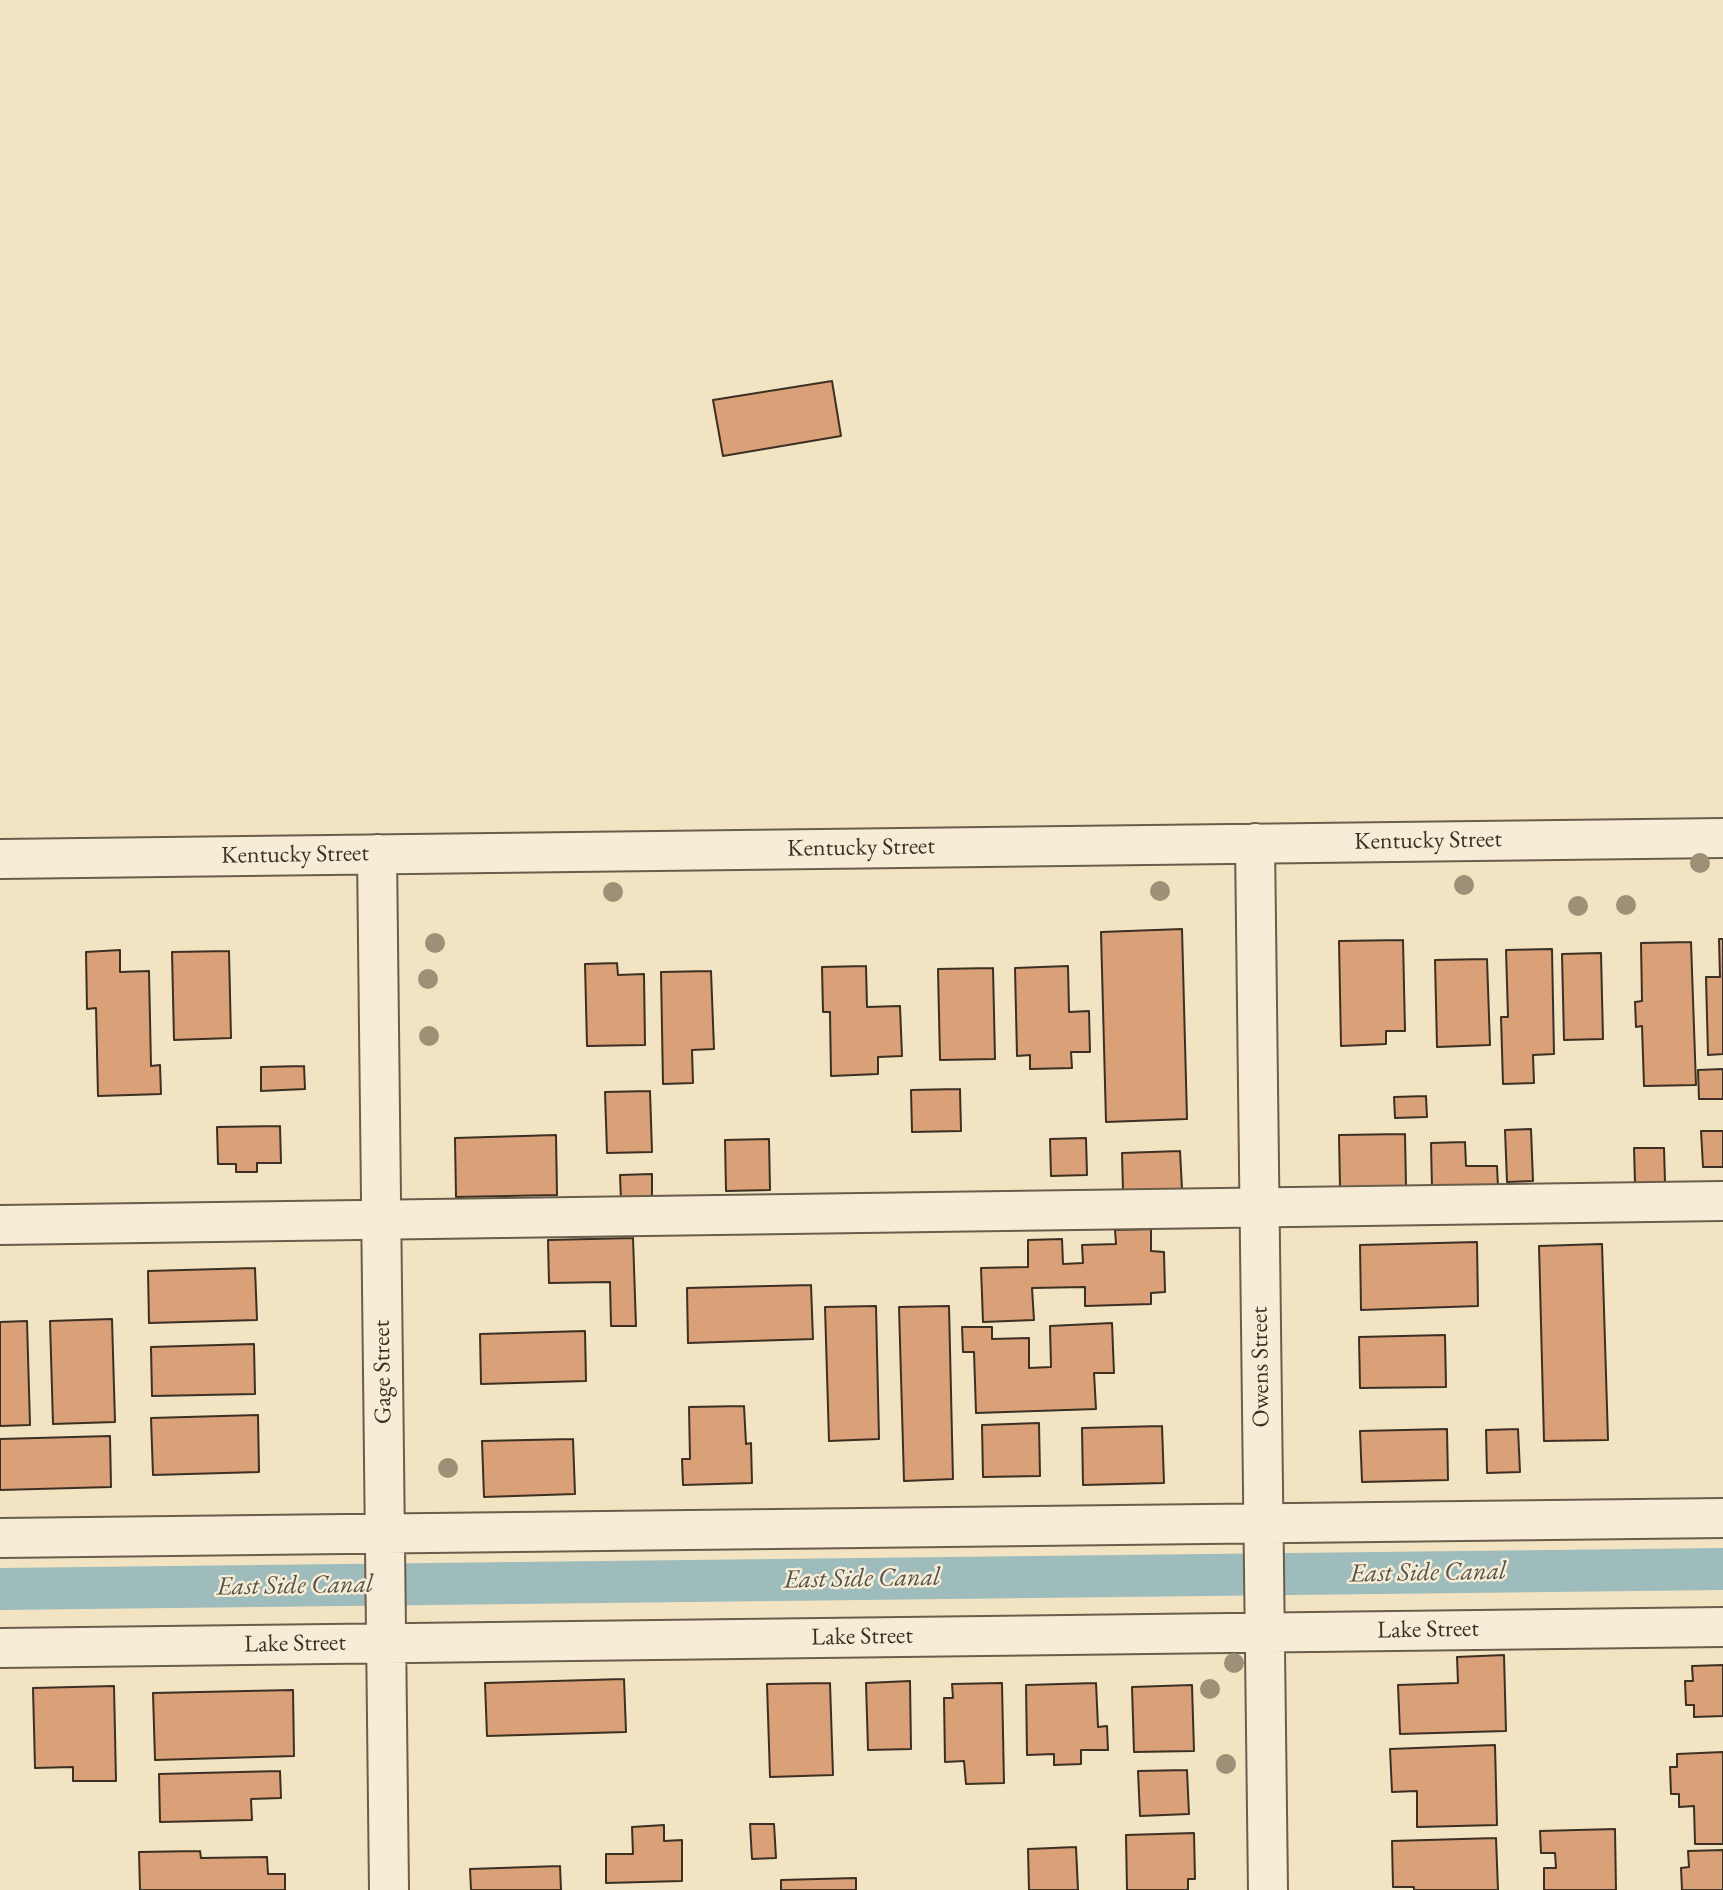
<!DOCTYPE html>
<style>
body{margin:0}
canvas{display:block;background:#f2e3c2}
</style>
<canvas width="1723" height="1890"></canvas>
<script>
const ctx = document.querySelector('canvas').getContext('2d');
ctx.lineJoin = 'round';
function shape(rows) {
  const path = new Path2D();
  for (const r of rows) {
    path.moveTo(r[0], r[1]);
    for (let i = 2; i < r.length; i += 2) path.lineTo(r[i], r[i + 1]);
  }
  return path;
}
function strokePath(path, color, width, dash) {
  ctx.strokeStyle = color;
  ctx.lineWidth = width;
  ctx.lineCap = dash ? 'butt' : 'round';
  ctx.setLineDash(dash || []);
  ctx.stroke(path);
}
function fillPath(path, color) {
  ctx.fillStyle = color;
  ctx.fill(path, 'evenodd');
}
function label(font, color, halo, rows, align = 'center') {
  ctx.font = font + ' "EB Garamond",serif';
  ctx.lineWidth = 5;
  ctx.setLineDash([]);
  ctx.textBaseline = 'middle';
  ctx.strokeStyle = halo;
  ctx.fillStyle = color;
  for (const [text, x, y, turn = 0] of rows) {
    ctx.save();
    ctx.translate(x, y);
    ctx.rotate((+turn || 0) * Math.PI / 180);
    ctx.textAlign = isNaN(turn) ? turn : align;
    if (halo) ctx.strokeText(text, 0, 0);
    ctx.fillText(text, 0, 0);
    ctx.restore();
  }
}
const canal = shape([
 [0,1589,1723,1569]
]);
const building = shape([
 [832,381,841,436,723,456,713,400,832,381],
 [1182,929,1187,1119,1106,1122,1101,932,1182,929],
 [1719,939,1723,939,1723,1054,1708,1055,1706,977,1720,977,1719,939],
 [1403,940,1405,1031,1386,1031,1386,1044,1341,1046,1339,941,1403,940],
 [1691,942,1696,1085,1644,1086,1642,1026,1636,1027,1635,1002,1642,1001,1641,943,1691,942],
 [1552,949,1554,1054,1533,1055,1534,1083,1503,1084,1501,1017,1508,1017,1506,950,1552,949],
 [120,950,120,972,149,971,151,1066,160,1065,161,1094,98,1096,96,1008,87,1009,86,952,120,950],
 [229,951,231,1038,174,1040,172,952,229,951],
 [1601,953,1603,1039,1564,1040,1562,954,1601,953],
 [1487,959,1490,1045,1437,1047,1435,960,1487,959],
 [617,963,618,975,644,974,645,1045,587,1046,585,964,617,963],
 [866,966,867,1007,900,1006,902,1056,878,1057,878,1074,831,1076,830,1012,823,1012,822,967,866,966],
 [1068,966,1069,1012,1089,1011,1090,1052,1071,1052,1072,1068,1030,1069,1030,1055,1017,1056,1015,968,1068,966],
 [993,968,995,1059,940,1060,938,969,993,968],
 [711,971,714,1049,692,1050,693,1083,663,1084,661,972,711,971],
 [304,1066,305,1089,261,1091,261,1067,304,1066],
 [1723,1069,1723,1099,1699,1099,1698,1070,1723,1069],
 [960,1089,961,1131,912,1132,911,1090,960,1089],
 [650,1091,652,1152,607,1153,605,1092,650,1091],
 [1426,1096,1427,1117,1395,1118,1394,1097,1426,1096],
 [280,1126,281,1163,257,1163,257,1172,236,1172,236,1164,218,1164,217,1127,280,1126],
 [1531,1129,1533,1181,1507,1182,1505,1130,1531,1129],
 [1701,1131,1723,1131,1723,1167,1703,1167,1701,1131],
 [1405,1134,1406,1187,1340,1188,1339,1135,1405,1134],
 [556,1135,557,1195,456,1197,455,1138,556,1135],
 [1086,1138,1087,1175,1051,1176,1050,1139,1086,1138],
 [769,1139,770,1190,726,1191,725,1140,769,1139],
 [1465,1142,1466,1166,1497,1166,1498,1187,1432,1189,1431,1143,1465,1142],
 [1634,1148,1664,1148,1665,1182,1635,1183,1634,1148],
 [1180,1151,1182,1189,1123,1191,1122,1153,1180,1151],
 [652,1174,652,1199,621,1200,620,1175,652,1174],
 [1151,1229,1151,1251,1164,1252,1165,1292,1151,1293,1151,1304,1085,1306,1085,1287,1032,1288,1034,1320,983,1322,981,1268,1028,1267,1028,1240,1062,1239,1063,1264,1083,1263,1082,1245,1116,1244,1115,1230,1151,1229],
 [633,1238,636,1326,611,1326,610,1282,549,1283,548,1240,633,1238],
 [1477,1242,1478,1306,1361,1310,1360,1245,1477,1242],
 [1602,1244,1608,1440,1544,1441,1539,1246,1602,1244],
 [255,1268,257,1320,149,1323,148,1271,255,1268],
 [811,1285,813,1339,688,1343,687,1288,811,1285],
 [876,1306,879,1439,829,1441,825,1307,876,1306],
 [949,1306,953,1479,904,1481,899,1307,949,1306],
 [112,1319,115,1422,53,1424,50,1321,112,1319],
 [27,1321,30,1425,0,1426,0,1322,27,1321],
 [1112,1323,1114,1373,1094,1373,1096,1409,976,1413,974,1352,963,1352,962,1327,992,1327,992,1339,1029,1338,1029,1368,1051,1367,1050,1326,1112,1323],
 [585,1331,586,1381,481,1384,480,1334,585,1331],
 [1445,1335,1446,1387,1360,1388,1359,1337,1445,1335],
 [254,1344,255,1394,152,1396,151,1347,254,1344],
 [744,1406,746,1444,751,1443,752,1483,683,1485,682,1459,690,1459,689,1407,744,1406],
 [258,1415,259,1472,153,1475,151,1418,258,1415],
 [1039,1423,1040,1476,983,1477,982,1425,1039,1423],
 [1162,1426,1164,1483,1083,1485,1082,1428,1162,1426],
 [1447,1429,1448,1480,1362,1482,1360,1431,1447,1429],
 [1518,1429,1520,1472,1487,1473,1486,1430,1518,1429],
 [110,1436,111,1487,0,1490,0,1439,110,1436],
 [573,1439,575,1494,484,1497,482,1441,573,1439],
 [1504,1655,1506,1731,1400,1734,1398,1685,1458,1683,1457,1657,1504,1655],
 [1723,1665,1723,1716,1694,1717,1694,1705,1686,1705,1685,1681,1693,1681,1692,1666,1723,1665],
 [624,1679,626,1732,487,1736,485,1683,624,1679],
 [910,1681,911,1749,868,1750,866,1683,910,1681],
 [830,1683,833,1775,770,1777,767,1684,830,1683],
 [1002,1683,1004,1783,966,1784,964,1761,945,1762,944,1698,953,1698,952,1684,1002,1683],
 [1096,1683,1098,1727,1107,1726,1108,1750,1081,1750,1081,1764,1054,1765,1054,1754,1027,1755,1026,1685,1096,1683],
 [1192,1685,1194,1751,1134,1752,1132,1687,1192,1685],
 [114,1686,116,1781,73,1781,73,1767,35,1768,33,1688,114,1686],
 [293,1690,294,1756,155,1760,153,1693,293,1690],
 [1495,1745,1497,1825,1417,1827,1417,1791,1392,1792,1390,1749,1495,1745],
 [1723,1752,1723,1844,1695,1844,1694,1806,1679,1807,1679,1794,1671,1794,1670,1767,1677,1767,1677,1754,1723,1752],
 [1187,1770,1189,1814,1140,1816,1138,1771,1187,1770],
 [280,1771,281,1798,251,1799,252,1820,160,1822,159,1774,280,1771],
 [750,1824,774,1824,776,1858,752,1859,750,1824],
 [664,1825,664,1841,682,1840,682,1881,606,1883,606,1854,633,1854,632,1827,664,1825],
 [1615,1829,1616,1890,1544,1890,1544,1868,1556,1868,1555,1853,1541,1853,1540,1831,1615,1829],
 [1194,1833,1195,1879,1188,1879,1188,1890,1127,1890,1126,1835,1194,1833],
 [1496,1838,1498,1890,1414,1890,1414,1887,1393,1887,1392,1841,1496,1838],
 [1076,1847,1078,1890,1029,1890,1028,1849,1076,1847],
 [1723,1850,1723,1890,1682,1890,1681,1868,1689,1867,1688,1851,1723,1850],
 [200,1851,201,1858,267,1857,268,1874,285,1874,285,1890,140,1890,139,1852,200,1851],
 [560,1866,561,1890,471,1890,470,1869,560,1866],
 [856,1878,856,1890,781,1890,781,1880,856,1878]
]);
const minor = shape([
 [1255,843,1268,1890],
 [377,854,389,1890],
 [0,859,1723,838],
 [0,1225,1723,1201],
 [0,1538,1723,1518],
 [0,1648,1723,1627]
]);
const trees = [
 [1700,863],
 [1464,885],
 [1160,891],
 [613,892],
 [1626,905],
 [1578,906],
 [435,943],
 [428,979],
 [429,1036],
 [448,1468],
 [1234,1663],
 [1210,1689],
 [1226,1764]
];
const streetNames = [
 ["Kentucky Street",1428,841,-1],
 ["Kentucky Street",861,848,-1],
 ["Kentucky Street",295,855,-1],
 ["Owens Street",1261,1367,-91],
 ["Gage Street",383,1372,-91],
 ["Lake Street",1428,1630,-1],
 ["Lake Street",862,1637,-1],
 ["Lake Street",295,1644,-1]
];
const waterNames = [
 ["East Side Canal",1428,1573,-1],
 ["East Side Canal",862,1579,-1],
 ["East Side Canal",295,1586,-1]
];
strokePath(canal, '#9ebcbb', 42);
fillPath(building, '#daa078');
strokePath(building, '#3b3023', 2);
strokePath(minor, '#695d4b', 42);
strokePath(minor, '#f7edd7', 38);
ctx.fillStyle = '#9c9077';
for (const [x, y] of trees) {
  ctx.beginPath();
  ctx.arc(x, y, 10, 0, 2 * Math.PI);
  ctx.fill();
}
label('24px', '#3b3023', '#f7edd7', streetNames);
label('italic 26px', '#545349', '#f7edd7', waterNames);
</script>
